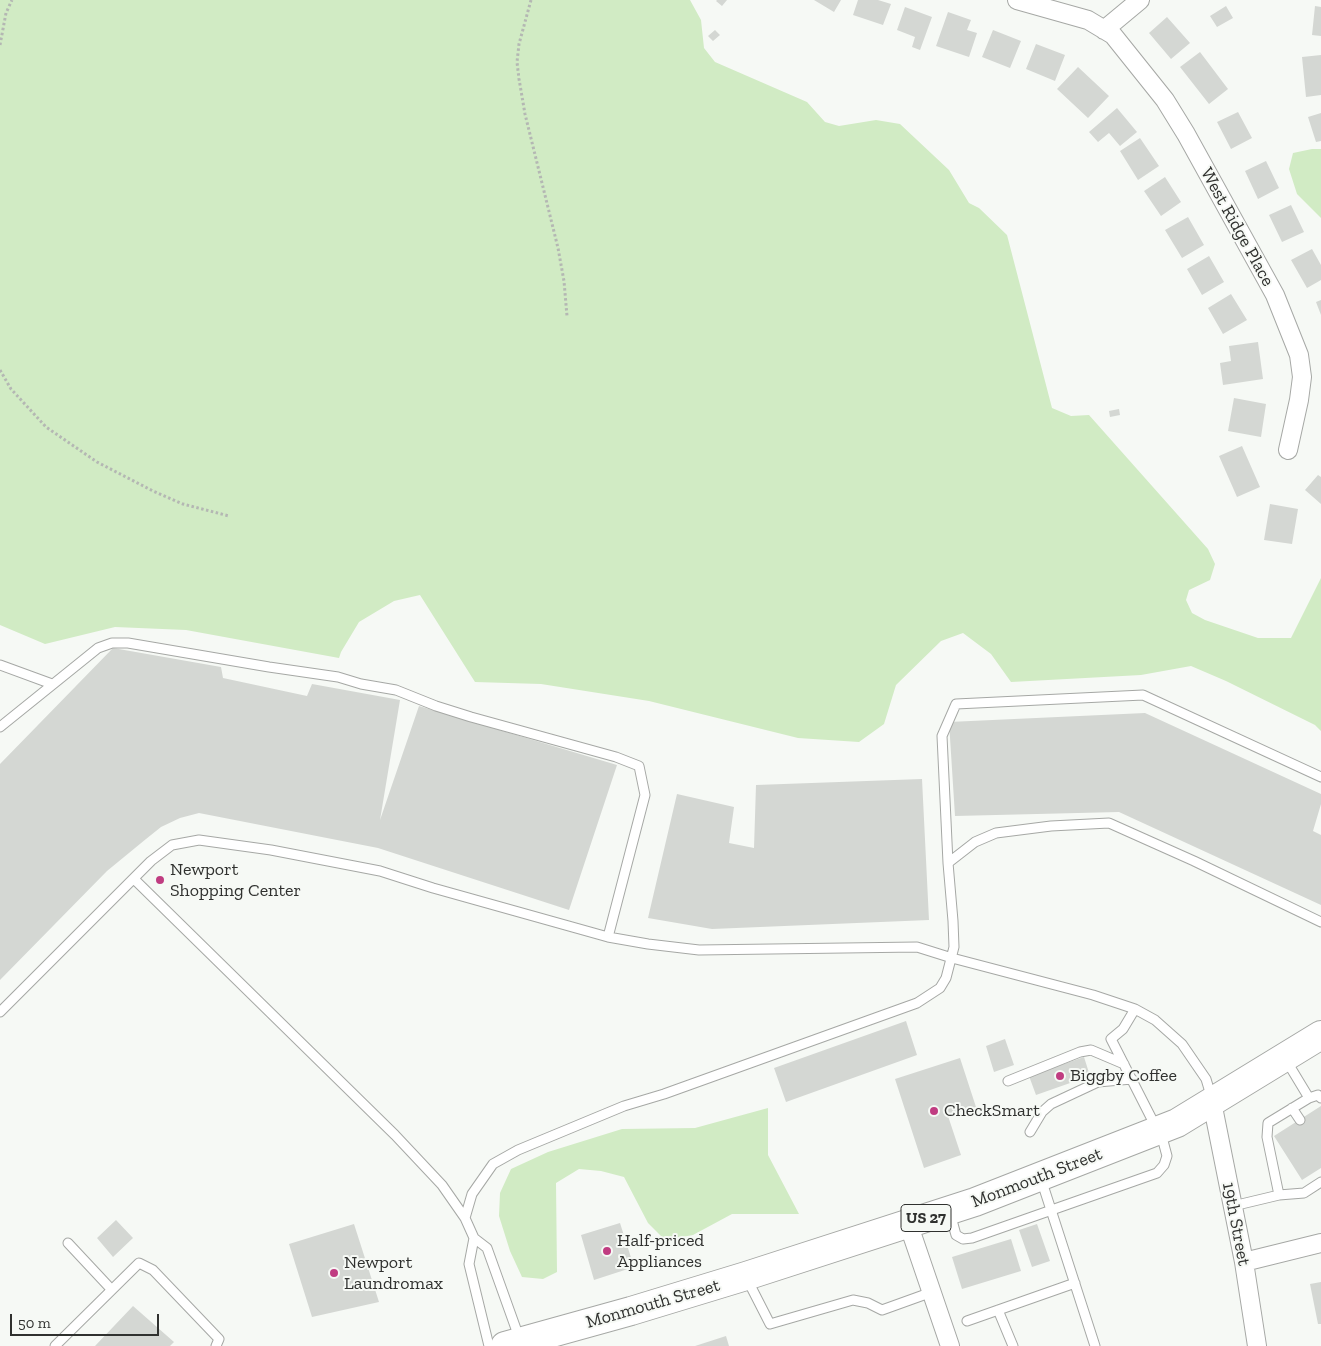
<!DOCTYPE html>
<style>
body{margin:0}
#map{position:relative;width:1321px;height:1346px;overflow:hidden;background:#f6f9f5;font-family:"Zilla Slab",serif}
canvas{display:block}
.scale{position:absolute;left:10px;top:1314px;width:149px;height:22px;box-sizing:border-box;border:2px solid #30312f;border-top:0;padding-left:6px;font-size:15px;line-height:18px;white-space:nowrap;color:#30312f;-webkit-text-stroke:4px #f6f9f5;paint-order:stroke}
</style>
<div id="map">
<canvas width="1321" height="1346"></canvas>
<div class="scale">50 m</div>
</div>
<script>
const ctx = document.querySelector('canvas').getContext('2d');
ctx.lineJoin = 'round';
function fillPath(path, color) {
  ctx.fillStyle = color;
  ctx.fill(path, 'evenodd');
}
function shape(rows) {
  const path = new Path2D();
  for (const r of rows) {
    path.moveTo(r[0], r[1]);
    for (let i = 2; i < r.length; i += 2) path.lineTo(r[i], r[i + 1]);
  }
  return path;
}
function strokePath(path, color, width, dash) {
  ctx.strokeStyle = color;
  ctx.lineWidth = width;
  ctx.lineCap = dash ? 'butt' : 'round';
  ctx.setLineDash(dash || []);
  ctx.stroke(path);
}
function label(font, color, halo, rows, align = 'center') {
  ctx.font = font + ' "Zilla Slab",serif';
  ctx.lineWidth = 4;
  ctx.setLineDash([]);
  ctx.textBaseline = 'middle';
  ctx.strokeStyle = halo;
  ctx.fillStyle = color;
  for (const [text, x, y, turn = 0] of rows) {
    ctx.save();
    ctx.translate(x, y);
    ctx.rotate((+turn || 0) * Math.PI / 180);
    ctx.textAlign = isNaN(turn) ? turn : align;
    if (halo) ctx.strokeText(text, 0, 0);
    ctx.fillText(text, 0, 0);
    ctx.restore();
  }
}
const green = shape([
 [0,0,690,0,701,20,704,48,715,62,807,102,825,122,839,126,876,120,900,124,949,170,969,203,979,208,1007,235,1052,408,1071,416,1089,415,1208,549,1215,564,1210,580,1189,590,1186,600,1192,613,1205,620,1258,638,1291,638,1321,578,1321,731,1315,725,1226,681,1191,666,1141,675,1011,682,991,654,963,633,941,641,896,685,884,724,859,742,798,738,649,701,541,684,475,682,420,595,394,601,359,622,341,652,339,658,186,630,115,627,45,644,0,625],
 [1312,149,1321,149,1321,218,1297,194,1289,169,1293,153],
 [768,1108,768,1155,799,1214,732,1214,693,1235,665,1240,648,1223,624,1177,601,1171,579,1169,556,1183,557,1272,543,1279,522,1277,510,1251,499,1216,500,1193,511,1169,548,1152,622,1129,695,1128]
]);
const building = shape([
 [717,0,727,0,722,6,716,1],
 [814,0,841,0,834,12],
 [858,0,878,0,891,4,883,25,853,15],
 [1226,6,1233,18,1217,27,1210,16],
 [1315,6,1321,7,1321,36,1312,35],
 [905,7,932,17,920,50,912,47,915,37,897,30],
 [948,12,971,20,967,30,977,33,969,57,936,46],
 [1167,17,1190,43,1171,59,1149,33],
 [715,30,720,35,713,41,708,36],
 [993,30,1021,41,1010,68,982,57],
 [1036,44,1065,55,1055,81,1026,69],
 [1200,52,1228,89,1209,104,1180,67],
 [1321,55,1321,95,1306,97,1302,57],
 [1078,67,1109,96,1088,118,1057,89],
 [1117,108,1137,132,1120,146,1109,133,1098,142,1089,132],
 [1238,112,1252,138,1231,149,1217,122],
 [1321,113,1321,141,1316,142,1308,117],
 [1140,138,1159,166,1138,180,1120,151],
 [1266,161,1279,188,1258,199,1245,171],
 [1165,177,1181,202,1161,216,1144,191],
 [1291,205,1304,232,1282,242,1269,215],
 [1188,217,1204,245,1182,258,1165,230],
 [1312,249,1321,265,1321,280,1307,288,1291,260],
 [1209,256,1224,282,1202,295,1187,269],
 [1231,294,1247,320,1223,334,1208,308],
 [1321,300,1321,315,1316,302],
 [1258,342,1263,379,1223,385,1220,363,1231,361,1229,346],
 [1234,398,1266,404,1261,437,1228,431],
 [1119,409,1120,415,1110,417,1109,411],
 [1242,446,1260,487,1237,497,1219,456],
 [1318,475,1321,477,1321,504,1305,490],
 [1270,504,1298,509,1292,544,1264,540],
 [113,648,221,667,223,678,307,696,312,684,400,700,380,820,419,706,617,765,569,910,378,848,199,813,180,818,161,827,146,839,107,871,0,980,0,764],
 [1145,713,1321,794,1321,804,1313,831,1321,835,1321,905,1119,812,955,816,949,722],
 [922,779,929,920,712,929,648,918,677,794,734,807,729,843,754,848,756,785],
 [906,1021,917,1055,786,1102,774,1068],
 [1005,1039,1014,1065,994,1072,986,1046],
 [1084,1057,1090,1076,1036,1095,1029,1076],
 [960,1058,976,1107,948,1116,961,1155,924,1168,895,1079],
 [1321,1106,1321,1168,1302,1180,1274,1136],
 [116,1220,133,1238,113,1257,97,1238],
 [620,1223,634,1267,594,1280,581,1235],
 [354,1224,379,1302,312,1317,289,1244],
 [1037,1224,1050,1261,1032,1267,1019,1230],
 [1011,1239,1021,1271,962,1289,952,1257],
 [1321,1282,1321,1324,1318,1324,1310,1284],
 [133,1306,174,1342,170,1346,95,1346],
 [726,1336,729,1346,695,1346]
]);
const path = shape([
 [531,0,519,44,517,62,519,79,525,114,558,248,564,281,567,316],
 [0,45,6,13,12,0],
 [0,370,11,389,46,427,97,462,153,491,183,504,229,516]
]);
const lane = shape([
 [0,665,52,684],
 [0,727,98,648,112,643,128,643,269,667,338,677,361,684,396,690,436,706,471,717,616,757,639,766,645,795,608,937],
 [948,863,942,736,956,704,1143,695,1321,777],
 [134,879,395,1135,442,1185,465,1218,474,1238,487,1248,520,1340],
 [0,1012,151,861,172,845,199,840,271,850,380,871,433,888,608,937,648,944,699,950,917,947,952,958,1093,995,1135,1009,1155,1020,1182,1044,1206,1079,1212,1099],
 [1286,1060,1309,1098],
 [1008,1081,1080,1052,1091,1050,1124,1064],
 [1292,1108,1300,1120],
 [1030,1132,1042,1112,1051,1104,1098,1082,1132,1079],
 [1041,1179,1095,1346],
 [1279,1195,1267,1137,1268,1123,1309,1098,1318,1095,1321,1098],
 [1233,1206,1279,1195,1304,1193,1321,1182],
 [950,1213,956,1235,963,1239,972,1238,1157,1173,1164,1165,1167,1156,1163,1141,1111,1039,1123,1029,1135,1009],
 [465,1218,472,1194,493,1164,518,1150,624,1106,664,1094,917,1003,940,988,946,978,954,947,953,921,948,863,975,842,996,833,1051,826,1109,823,1194,861,1321,922],
 [474,1238,469,1264,489,1346],
 [68,1243,111,1289],
 [747,1279,770,1324,853,1300,868,1303,882,1310,932,1292],
 [998,1310,1013,1346],
 [967,1321,1075,1283],
 [55,1346,139,1263,153,1270,219,1339,216,1346]
]);
const street = shape([
 [1017,0,1088,20,1113,35,1165,100,1186,134,1275,295,1299,355,1302,377,1299,400,1288,450],
 [1104,30,1140,0],
 [1212,1102,1244,1262,1257,1346],
 [908,1223,950,1346],
 [1244,1262,1321,1243]
]);
const primary = shape([
 [505,1346,631,1311,746,1276,975,1202,1177,1123,1321,1035]
]);
const markers = [
 [160,880,5,"#c03c81"],
 [1060,1076,5,"#c03c81"],
 [934,1111,5,"#c03c81"],
 [607,1251,5,"#c03c81"],
 [334,1273,5,"#c03c81"]
];
const shields = [
 [926,1218,50]
];
const shieldNames = [
 ["US 27",926,1218]
];
const streetNames = [
 ["West Ridge Place",1237,227,61],
 ["Monmouth Street",1037,1178,-21],
 ["19th Street",1236,1224,79],
 ["Monmouth Street",653,1304,-16]
];
const poiNames = [
 ["Newport",170,870],
 ["Shopping Center",170,891],
 ["Biggby Coffee",1070,1076],
 ["CheckSmart",944,1111],
 ["Half-priced",617,1241],
 ["Appliances",617,1262],
 ["Newport",344,1263],
 ["Laundromax",344,1284]
];
fillPath(green, '#d1ebc4');
fillPath(building, '#d4d7d3');
strokePath(lane, '#a6a8a5', 11);
strokePath(street, '#a6a8a5', 20);
strokePath(primary, '#a6a8a5', 30);
strokePath(path, '#b4b7b3', 3, [2.5, 2.5]);
strokePath(lane, '#fff', 9);
strokePath(street, '#fff', 18);
strokePath(primary, '#fff', 28);
for (const [x, y, r, color] of markers) {
  const dot = new Path2D();
  dot.arc(x, y, r, 0, 2 * Math.PI);
  ctx.fillStyle = color;
  ctx.fill(dot);
  strokePath(dot, '#f6f9f5', 2);
}
for (const [x, y, w] of shields) {
  const box = new Path2D();
  box.roundRect(x - w / 2, y - 13.5, w, 27, 4);
  ctx.fillStyle = '#f6f9f5';
  ctx.fill(box);
  strokePath(box, '#30312f', 1);
}
label('bold 16px', '#30312f', null, shieldNames);
label('18px', '#30312f', '#f6f9f5', streetNames);
label('18px', '#30312f', '#f6f9f5', poiNames, 'left');
</script>
